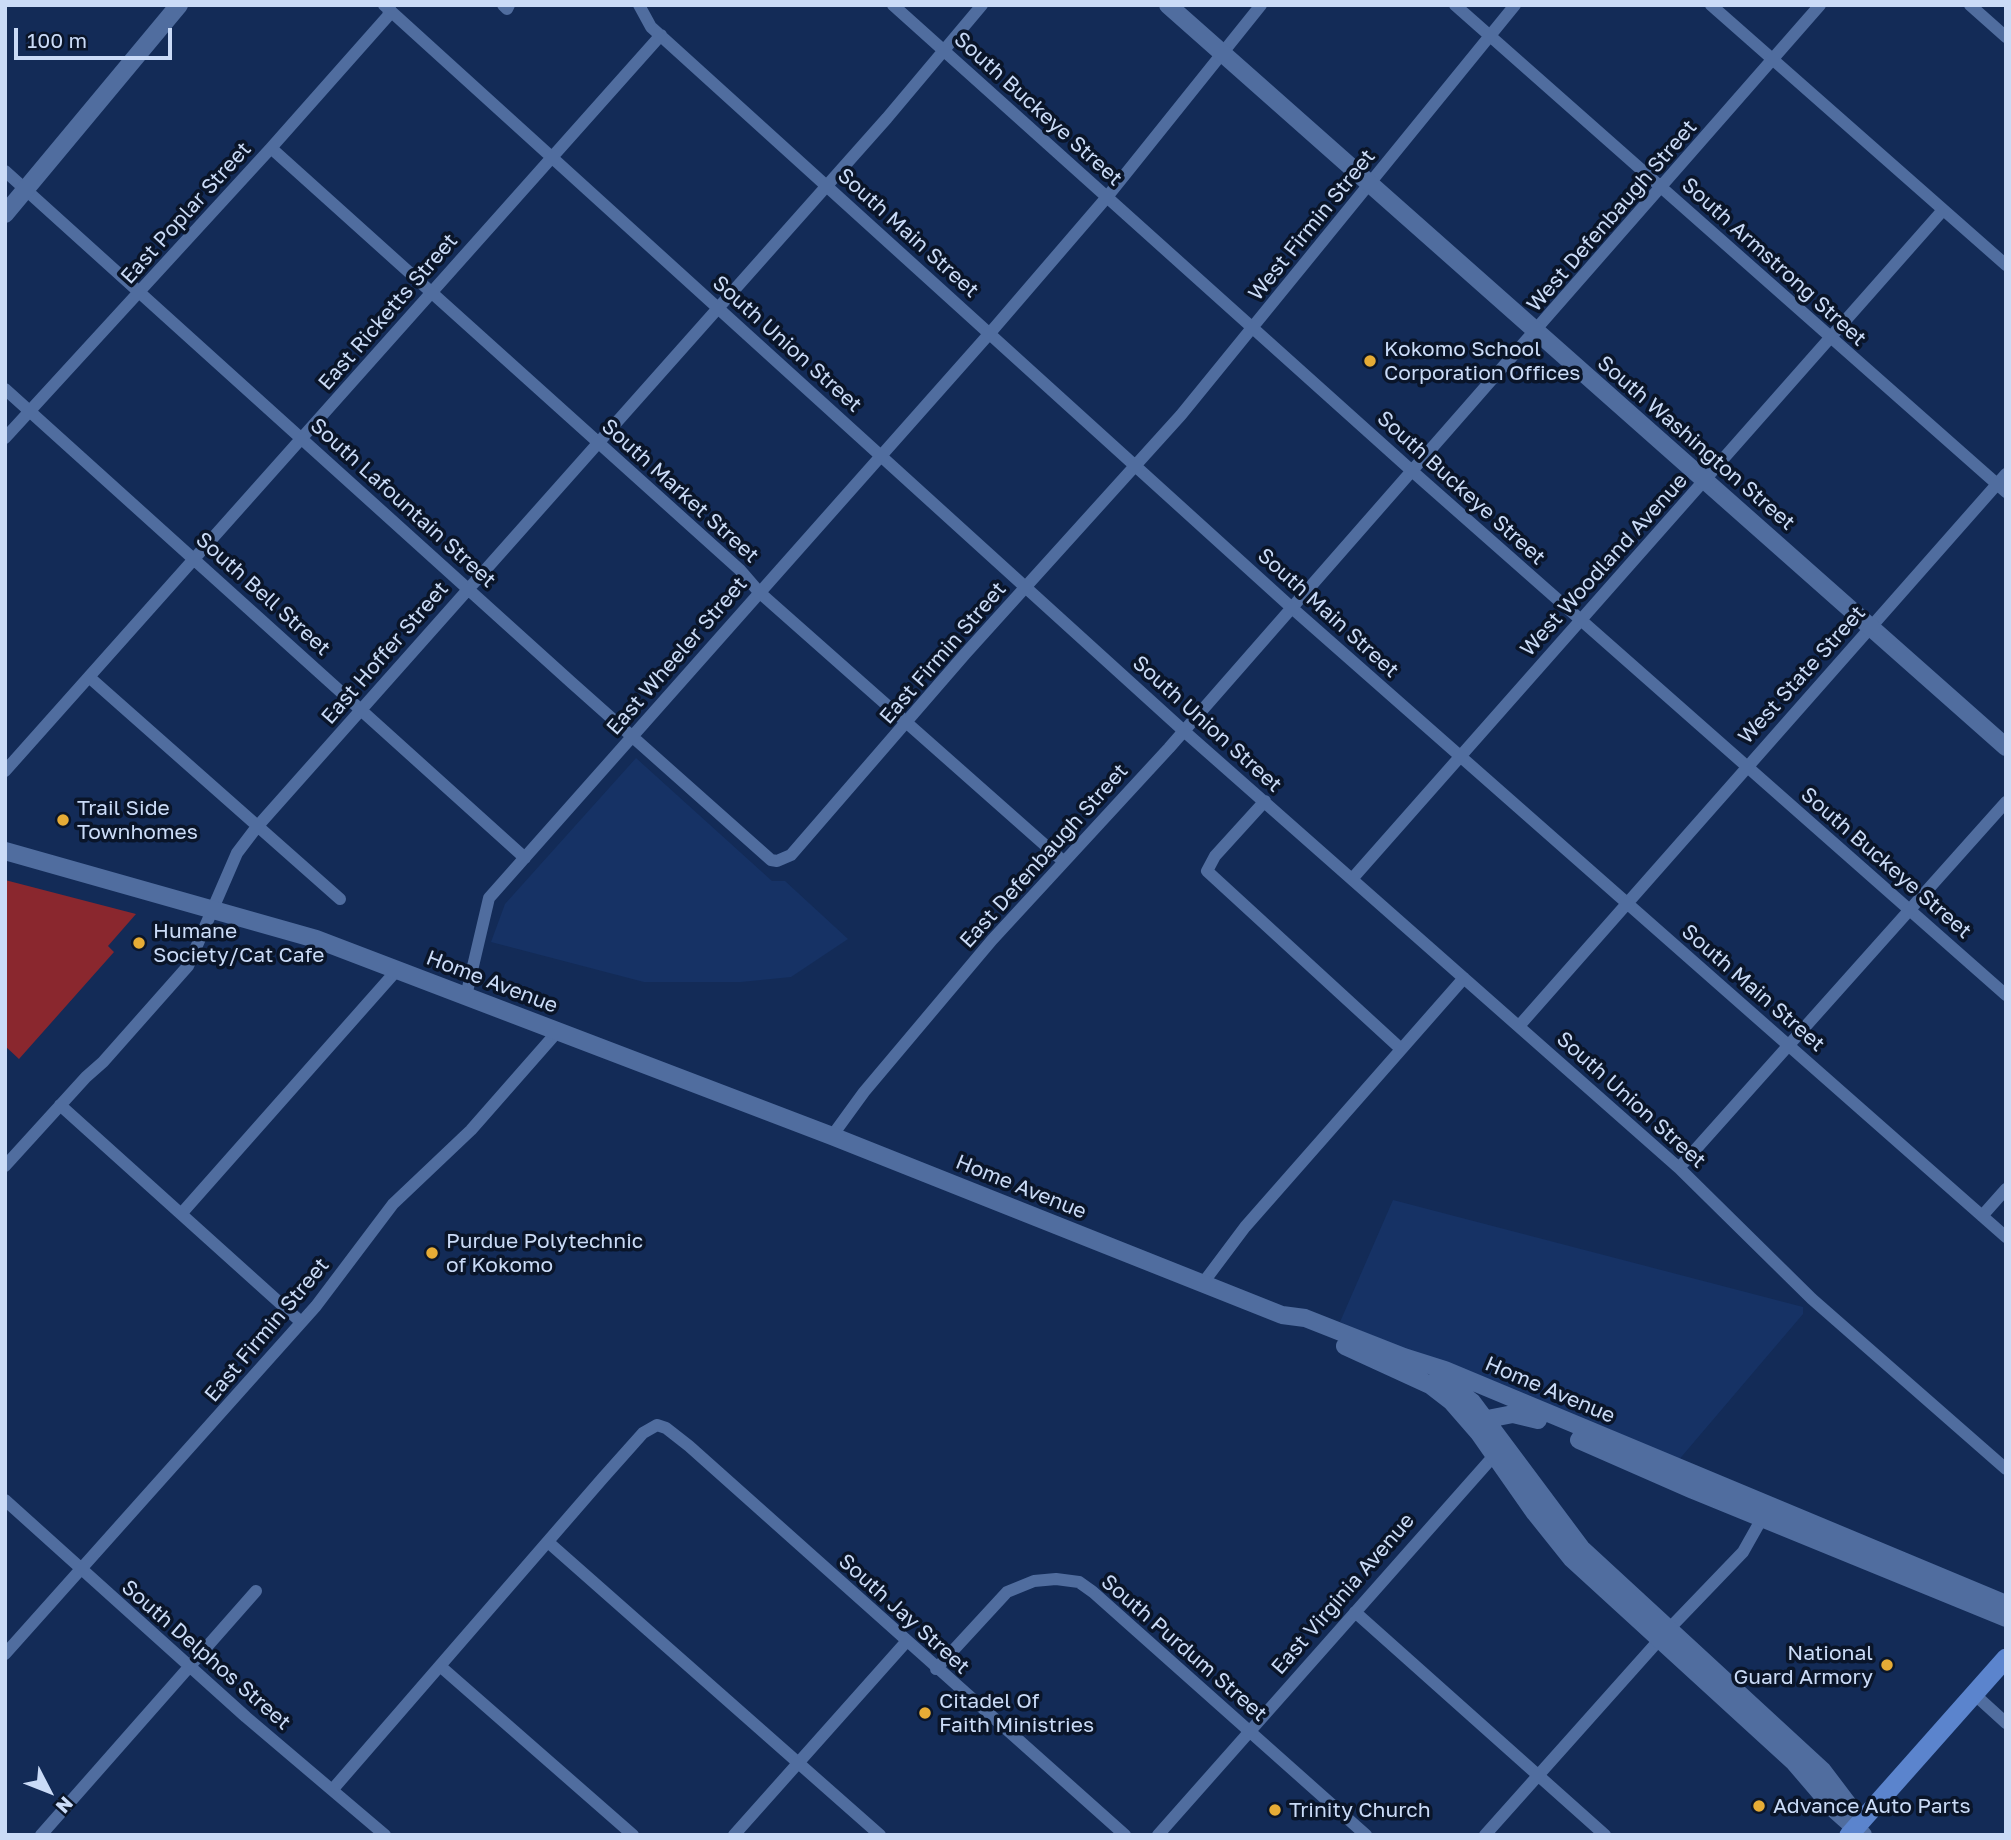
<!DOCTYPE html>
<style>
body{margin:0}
#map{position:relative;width:2011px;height:1840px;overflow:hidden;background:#132b57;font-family:"Golos Text",sans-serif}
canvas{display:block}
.frame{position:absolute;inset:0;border:7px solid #cadbf7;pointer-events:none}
.north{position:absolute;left:14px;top:1756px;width:70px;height:70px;-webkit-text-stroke:5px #0a1529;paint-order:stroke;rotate:132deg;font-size:19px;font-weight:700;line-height:28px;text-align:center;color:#cadbf7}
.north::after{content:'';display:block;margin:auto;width:24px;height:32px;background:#cadbf7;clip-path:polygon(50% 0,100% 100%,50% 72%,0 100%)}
.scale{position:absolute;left:14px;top:28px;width:158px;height:32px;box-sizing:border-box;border:4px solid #cadbf7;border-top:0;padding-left:9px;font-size:21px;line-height:24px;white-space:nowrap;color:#cadbf7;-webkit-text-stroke:5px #0a1529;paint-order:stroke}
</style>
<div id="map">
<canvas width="2011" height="1840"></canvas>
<div class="frame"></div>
<div class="north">N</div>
<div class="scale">100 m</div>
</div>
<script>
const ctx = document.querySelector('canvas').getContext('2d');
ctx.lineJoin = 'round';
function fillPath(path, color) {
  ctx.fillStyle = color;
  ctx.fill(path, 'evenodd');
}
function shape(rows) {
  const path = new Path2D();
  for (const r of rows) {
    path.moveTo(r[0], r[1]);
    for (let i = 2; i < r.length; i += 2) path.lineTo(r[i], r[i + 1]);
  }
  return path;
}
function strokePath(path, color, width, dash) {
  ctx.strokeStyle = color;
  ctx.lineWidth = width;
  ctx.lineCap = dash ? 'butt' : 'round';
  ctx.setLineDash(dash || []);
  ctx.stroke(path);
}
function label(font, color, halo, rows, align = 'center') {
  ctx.font = font + ' "Golos Text",sans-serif';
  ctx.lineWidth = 7;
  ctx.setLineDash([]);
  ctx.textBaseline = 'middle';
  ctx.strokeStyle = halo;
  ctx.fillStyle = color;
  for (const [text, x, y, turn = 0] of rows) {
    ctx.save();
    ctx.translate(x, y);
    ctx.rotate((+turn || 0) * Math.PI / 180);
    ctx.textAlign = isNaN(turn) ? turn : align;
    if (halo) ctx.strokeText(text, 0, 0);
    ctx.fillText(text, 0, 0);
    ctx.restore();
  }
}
const built = shape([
 [636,758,772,881,785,881,848,939,791,977,741,982,644,982,491,942,505,904],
 [1393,1200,1803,1307,1803,1314,1677,1462,1340,1322]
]);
const green = shape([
 [5,880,136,914,108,946,114,952,19,1059,5,1046]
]);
const street = shape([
 [384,5,1185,732,1679,1168,1812,1299,2006,1469],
 [503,5,507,9,509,5],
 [639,5,651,27,1292,608,2006,1237],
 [893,5,1412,471,2006,995],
 [1455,5,2006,492],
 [1711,5,2006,265],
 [1970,5,2006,37],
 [271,148,740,570,759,592,1063,861],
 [5,171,572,683,771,860,777,861,791,855,965,654,1181,415,1515,5],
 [5,389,525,858],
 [5,438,271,148,388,16,390,6],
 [89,677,340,899],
 [5,771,661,35],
 [1265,801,1215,856,1207,871,1401,1049],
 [1352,879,1943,210],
 [466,996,489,898,990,333,1107,197,1261,5],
 [1519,1026,2006,474],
 [60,1105,301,1322],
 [832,1136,864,1092,992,940,1169,748,1820,5],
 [5,1166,86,1077,103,1062,188,966,237,853,256,828,887,118,982,5],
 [1679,1168,2006,802],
 [181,1214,397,970],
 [1982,1216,2006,1189],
 [1203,1283,1245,1227,1464,978],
 [5,1500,246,1717,385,1835],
 [548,1542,880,1835],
 [1355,1612,1605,1835],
 [5,1654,316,1306,393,1204,471,1130,558,1031],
 [440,1666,633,1835],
 [936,1669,1007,1592,1034,1581,1056,1579,1079,1582,1093,1592,1366,1835],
 [1973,1693,2006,1723],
 [333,1789,602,1479,643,1433,657,1425,666,1428,689,1446,1125,1835],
 [41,1835,256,1591],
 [734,1835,906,1642],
 [1158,1835,1499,1450],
 [1485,1835,1668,1630,1743,1552,1765,1513]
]);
const secondary = shape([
 [1168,5,2006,747],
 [5,214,179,5],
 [5,851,316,939,832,1136,1282,1315,1305,1318,1404,1357,1445,1370,2006,1604],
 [1345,1346,1430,1385,1452,1402,1479,1433,1535,1513,1571,1558,1793,1761,1835,1810,1863,1835],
 [1438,1376,1472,1402,1581,1548,1822,1770,1847,1803,1855,1823],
 [1477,1421,1513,1414,1538,1420],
 [1579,1440,1693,1490,2006,1618]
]);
const primary = shape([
 [1849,1835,2006,1658]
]);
const markers = [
 [1370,361,7,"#e6ac36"],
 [63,820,7,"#e6ac36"],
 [139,943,7,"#e6ac36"],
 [432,1253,7,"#e6ac36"],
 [1887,1665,7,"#e6ac36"],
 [925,1713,7,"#e6ac36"],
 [1759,1806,7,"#e6ac36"],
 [1275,1810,7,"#e6ac36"]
];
const streetNames = [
 ["South Buckeye Street",1038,109,42],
 ["East Poplar Street",186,213,-48],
 ["West Defenbaugh Street",1612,216,-49],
 ["West Firmin Street",1312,225,-51],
 ["South Main Street",908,233,42],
 ["South Armstrong Street",1774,262,42],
 ["East Ricketts Street",388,312,-49],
 ["South Union Street",787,344,42],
 ["South Washington Street",1696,443,41],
 ["South Buckeye Street",1461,488,42],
 ["South Market Street",680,491,42],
 ["South Lafountain Street",403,503,42],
 ["West Woodland Avenue",1604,565,-48],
 ["South Bell Street",263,594,42],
 ["South Main Street",1328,613,42],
 ["East Hoffer Street",385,653,-49],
 ["East Firmin Street",943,653,-49],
 ["East Wheeler Street",677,656,-49],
 ["West State Street",1802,675,-48],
 ["South Union Street",1207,724,42],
 ["East Defenbaugh Street",1044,856,-48],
 ["South Buckeye Street",1886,863,41],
 ["Home Avenue",492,982,21],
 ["South Main Street",1753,988,41],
 ["South Union Street",1631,1100,42],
 ["Home Avenue",1021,1187,22],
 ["East Firmin Street",267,1330,-50],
 ["Home Avenue",1550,1390,23],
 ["East Virginia Avenue",1343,1594,-49],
 ["South Jay Street",904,1614,42],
 ["South Purdum Street",1184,1648,41],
 ["South Delphos Street",206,1655,41]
];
const poiNames = [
 ["Kokomo School",1384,349],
 ["Corporation Offices",1384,373],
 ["Trail Side",77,808],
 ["Townhomes",77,832],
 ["Humane",153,931],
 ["Society/Cat Cafe",153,955],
 ["Purdue Polytechnic",446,1241],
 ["of Kokomo",446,1265],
 ["National",1873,1653,"right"],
 ["Guard Armory",1873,1677,"right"],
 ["Citadel Of",939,1701],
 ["Faith Ministries",939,1725],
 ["Advance Auto Parts",1773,1806],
 ["Trinity Church",1289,1810]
];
fillPath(built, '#163265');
fillPath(green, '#8a272e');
strokePath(street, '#506d9f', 12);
strokePath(secondary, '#506d9f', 18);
strokePath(primary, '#5b84cd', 19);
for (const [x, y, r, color] of markers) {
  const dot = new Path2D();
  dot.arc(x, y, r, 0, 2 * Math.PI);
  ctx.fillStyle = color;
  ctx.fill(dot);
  strokePath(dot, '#0a1529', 2.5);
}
label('21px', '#cadbf7', '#0a1529', streetNames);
label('21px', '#cadbf7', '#0a1529', poiNames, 'left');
</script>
